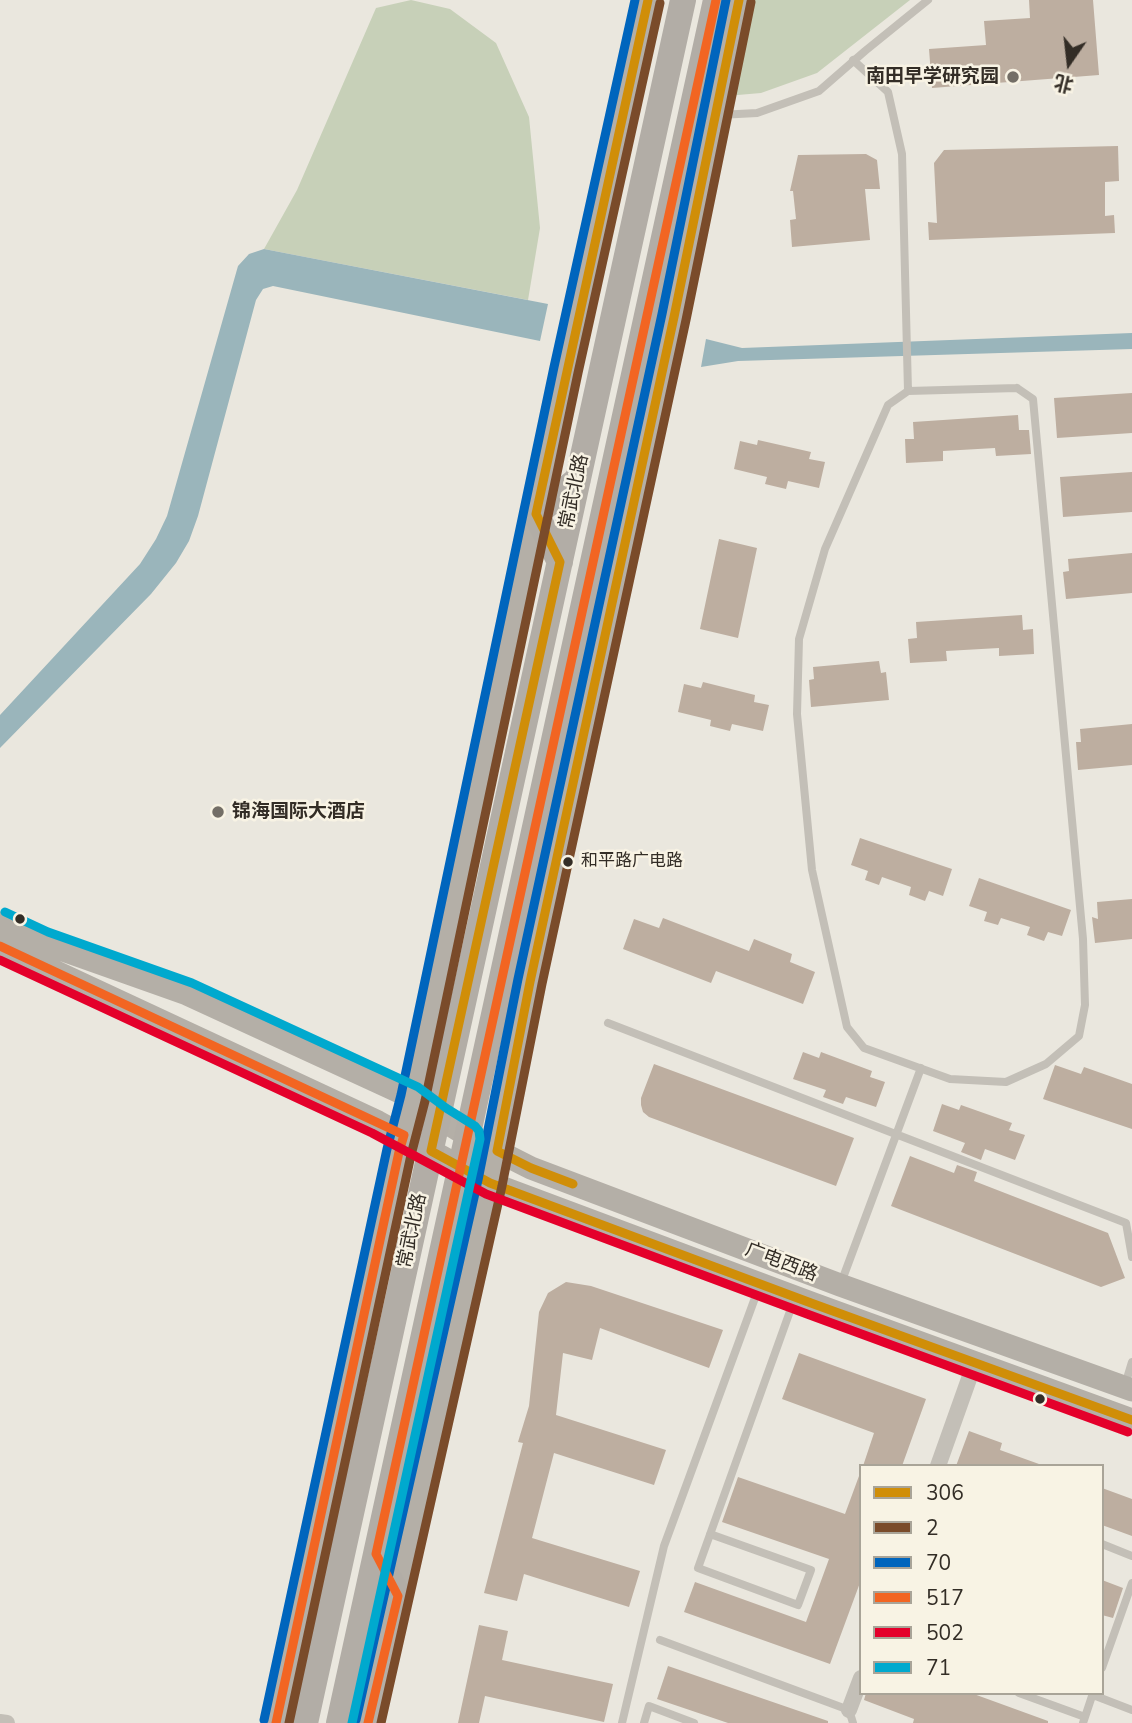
<!DOCTYPE html>
<meta charset="utf-8">
<style>
body{margin:0}
#map{position:relative;width:1132px;height:1723px;overflow:hidden;background:#eae7de;font-family:"Nunito Sans","Noto Sans SC",sans-serif}
canvas{display:block}
.legend{position:absolute;left:859px;top:1464px;width:245px;height:231px;box-sizing:border-box;background:#f8f3e4;border:2px solid #a9a498;margin:0;padding:9px 12px;list-style:none;font-size:21px;color:#332d26}
.legend li{display:flex;align-items:center;gap:14px;height:35px}
.legend b{width:35px;border:2px solid #a9a498}
.north{position:absolute;left:1034px;top:28px;width:70px;height:70px;-webkit-text-stroke:5px #f8f3e4;paint-order:stroke;rotate:194deg;font-size:19px;font-weight:700;line-height:28px;text-align:center;color:#332d26}
.north::after{content:'';display:block;margin:auto;width:24px;height:32px;background:#332d26;clip-path:polygon(50% 0,100% 100%,50% 72%,0 100%)}
</style>
<div id="map">
<canvas width="1132" height="1723"></canvas>
<ul class="legend">
<li><b style="height:9px;background:#d08e08"></b>306</li>
<li><b style="height:9px;background:#7a4b2a"></b>2</li>
<li><b style="height:9px;background:#0065bd"></b>70</li>
<li><b style="height:9px;background:#f26522"></b>517</li>
<li><b style="height:9px;background:#e4002b"></b>502</li>
<li><b style="height:9px;background:#00a9ce"></b>71</li>
</ul>
<div class="north">北</div>
</div>
<script>
const ctx = document.querySelector('canvas').getContext('2d');
ctx.lineJoin = 'round';
function fillPath(path, color) {
  ctx.fillStyle = color;
  ctx.fill(path, 'evenodd');
}
function shape(rows) {
  const path = new Path2D();
  for (const r of rows) {
    path.moveTo(r[0], r[1]);
    for (let i = 2; i < r.length; i += 2) path.lineTo(r[i], r[i + 1]);
  }
  return path;
}
function strokePath(path, color, width, dash) {
  ctx.strokeStyle = color;
  ctx.lineWidth = width;
  ctx.lineCap = dash ? 'butt' : 'round';
  ctx.setLineDash(dash || []);
  ctx.stroke(path);
}
function label(font, color, halo, rows, align = 'center') {
  ctx.font = font + ' "Nunito Sans","Noto Sans SC",sans-serif';
  ctx.lineWidth = 5;
  ctx.setLineDash([]);
  ctx.textBaseline = 'middle';
  ctx.strokeStyle = halo;
  ctx.fillStyle = color;
  for (const [text, x, y, turn = 0] of rows) {
    ctx.save();
    ctx.translate(x, y);
    ctx.rotate((+turn || 0) * Math.PI / 180);
    ctx.textAlign = isNaN(turn) ? turn : align;
    if (halo) ctx.strokeText(text, 0, 0);
    ctx.fillText(text, 0, 0);
    ctx.restore();
  }
}
const green = shape([
 [411,0,450,9,496,43,529,117,540,228,528,300,264,249,297,190,376,8],
 [749,0,910,0,817,73,761,93,726,96]
]);
const water = shape([
 [264,249,548,304,540,341,273,286,263,289,256,300,198,516,189,541,176,563,151,594,0,748,0,715,140,564,156,539,167,516,238,266,249,254],
 [1132,333,1132,349,738,361,701,367,706,339,742,348]
]);
const building = shape([
 [1029,0,1093,0,1099,75,932,88,929,49,986,45,984,21,1030,18],
 [1118,146,1119,181,1105,182,1105,216,1114,215,1115,233,929,240,928,222,937,223,934,163,944,150],
 [866,154,877,160,880,189,865,189,870,240,792,247,790,220,796,219,793,191,790,191,798,155],
 [1132,393,1132,433,1057,438,1054,398],
 [1018,415,1019,430,1029,430,1031,454,996,456,995,448,943,451,943,461,906,463,905,439,914,439,913,422],
 [758,440,811,452,809,459,825,462,819,488,788,481,786,489,765,484,767,477,734,469,740,441,757,445],
 [1132,472,1132,512,1063,517,1060,477],
 [719,539,757,548,738,638,700,629],
 [1132,553,1132,593,1066,599,1063,572,1069,571,1068,559],
 [1022,615,1023,630,1033,629,1034,654,999,656,999,648,946,651,947,661,910,663,908,639,917,638,916,622],
 [879,661,881,673,886,672,889,700,811,707,809,680,814,679,813,667],
 [703,682,755,695,754,702,769,705,763,731,732,724,730,731,710,726,711,720,678,712,684,684,701,688],
 [1132,724,1132,765,1078,770,1076,742,1081,742,1080,729],
 [860,838,952,869,943,896,929,891,925,901,909,895,911,887,882,877,879,885,865,880,868,871,851,865],
 [979,878,1071,910,1062,936,1048,932,1044,941,1027,935,1030,927,1001,918,998,925,984,921,987,912,969,906],
 [1132,899,1132,939,1095,943,1092,917,1098,919,1097,902],
 [663,918,749,951,754,939,792,954,790,962,815,972,803,1004,716,971,711,983,623,949,634,919,659,928],
 [803,1052,819,1058,821,1052,872,1071,870,1077,885,1082,876,1107,846,1097,843,1104,823,1097,826,1090,793,1079],
 [654,1064,854,1138,836,1186,649,1117,643,1112,641,1105,641,1098],
 [1055,1065,1081,1074,1084,1067,1132,1084,1132,1129,1043,1099],
 [942,1104,959,1110,961,1105,1012,1123,1009,1130,1025,1135,1015,1160,985,1149,981,1160,961,1152,965,1143,933,1131],
 [910,1156,954,1173,957,1165,977,1172,974,1181,1108,1233,1125,1278,1101,1287,891,1206],
 [566,1282,591,1286,723,1330,709,1368,600,1328,592,1360,563,1353,556,1415,666,1450,654,1485,554,1453,532,1538,640,1571,629,1607,524,1574,517,1601,484,1593,523,1443,518,1442,529,1406,539,1312,548,1293],
 [799,1353,926,1399,902,1466,863,1466,874,1433,782,1399],
 [969,1431,1002,1443,1000,1450,1039,1464,1039,1466,956,1466],
 [859,1476,861,1476,861,1580,830,1664,684,1612,695,1582,806,1622,829,1559,722,1522,738,1477,845,1514],
 [1102,1488,1132,1499,1132,1536,1102,1525],
 [1102,1580,1123,1588,1113,1618,1102,1615],
 [479,1625,508,1631,502,1660,613,1684,604,1722,485,1696,479,1723,458,1723],
 [668,1666,828,1721,828,1723,728,1723,657,1699],
 [866,1693,971,1693,1048,1721,1048,1723,913,1723,914,1719,864,1700]
]);
const lane = shape([
 [853,60,888,92,902,154,908,391],
 [719,115,757,113,819,91,865,51,928,0],
 [1017,388,1033,399,1083,939,1085,1005,1079,1036,1046,1064,1006,1082,950,1079,864,1048,847,1027,812,870,797,714,799,639,825,549,888,405,908,391,1017,388],
 [608,1023,1126,1223,1132,1257],
 [841,1283,921,1068],
 [1125,1385,1132,1362],
 [710,1534,811,1570,798,1605,698,1568,794,1300],
 [1102,1544,1132,1556],
 [660,1640,849,1710,853,1723],
 [1102,1668,1132,1583],
 [1019,1693,1085,1717],
 [1093,1695,1132,1710],
 [622,1723,664,1546,759,1287],
 [644,1723,649,1706,694,1723],
 [1083,1723,1093,1693]
]);
const street = shape([
 [938,1466,975,1362],
 [849,1710,861,1678],
 [0,1722,7,1723]
]);
const secondary = shape([
 [0,923,43,943,187,994,413,1098,439,1118,468,1136,531,1168,840,1285,1132,1390],
 [0,946,378,1122,490,1183,811,1303,1132,1420],
 [276,1723,399,1152,413,1098,566,370,648,0],
 [368,1723,490,1183,530,982,674,317,739,0]
]);
const primary = shape([
 [630,402,664,362],
 [560,562,536,514,578,479],
 [359,1633,398,1596,376,1554],
 [305,1723,683,0],
 [339,1723,716,0]
]);
const bus1 = shape([
 [648,0,536,514,560,562,431,1151,490,1183,811,1303,1132,1420],
 [573,1184,531,1168,497,1151,530,982,674,317,739,0]
]);
const bus2 = shape([
 [289,1723,411,1155,425,1101,578,373,660,3],
 [381,1723,502,1186,542,984,686,320,751,2]
]);
const bus3 = shape([
 [264,1720,387,1149,401,1095,554,367,635,0],
 [356,1720,478,1180,518,979,662,314,726,0]
]);
const bus4 = shape([
 [0,946,404,1135,399,1152,276,1723],
 [368,1723,398,1596,376,1554,716,0]
]);
const bus5 = shape([
 [0,960,372,1133,486,1194,807,1314,1128,1432]
]);
const bus6 = shape([
 [5,912,48,932,192,983,418,1087,446,1108,475,1126,479,1131,480,1139,352,1723]
]);
const markers = [
 [1013,77,7,"#736e66"],
 [218,812,7,"#736e66"],
 [568,862,6,"#332d26"],
 [20,919,6,"#332d26"],
 [1040,1399,6,"#332d26"]
];
const busNames = [
 ["和平路广电路",581,862]
];
const poiNames = [
 ["南田早学研究园",999,77],
 ["锦海国际大酒店",232,812,"left"]
];
const streetNames = [
 ["常武北路",575,492,-78],
 ["常武北路",413,1231,-78],
 ["广电西路",781,1263,21]
];
fillPath(green, '#c7d0b8');
fillPath(water, '#9ab5bb');
fillPath(building, '#bdaea0');
strokePath(lane, '#c3bfb7', 8);
strokePath(street, '#c3bfb7', 16);
strokePath(secondary, '#b4afa7', 23);
strokePath(primary, '#b2ada6', 26);
strokePath(bus1, '#d08e08', 9);
strokePath(bus2, '#7a4b2a', 9);
strokePath(bus3, '#0065bd', 9);
strokePath(bus4, '#f26522', 9);
strokePath(bus5, '#e4002b', 9);
strokePath(bus6, '#00a9ce', 9);
for (const [x, y, r, color] of markers) {
  const dot = new Path2D();
  dot.arc(x, y, r, 0, 2 * Math.PI);
  ctx.fillStyle = color;
  ctx.fill(dot);
  strokePath(dot, '#f8f3e4', 2.5);
}
label('17px', '#332d26', '#f8f3e4', busNames, 'left');
label('bold 19px', '#332d26', '#f8f3e4', poiNames, 'right');
label('19px', '#332d26', '#f8f3e4', streetNames);
</script>
